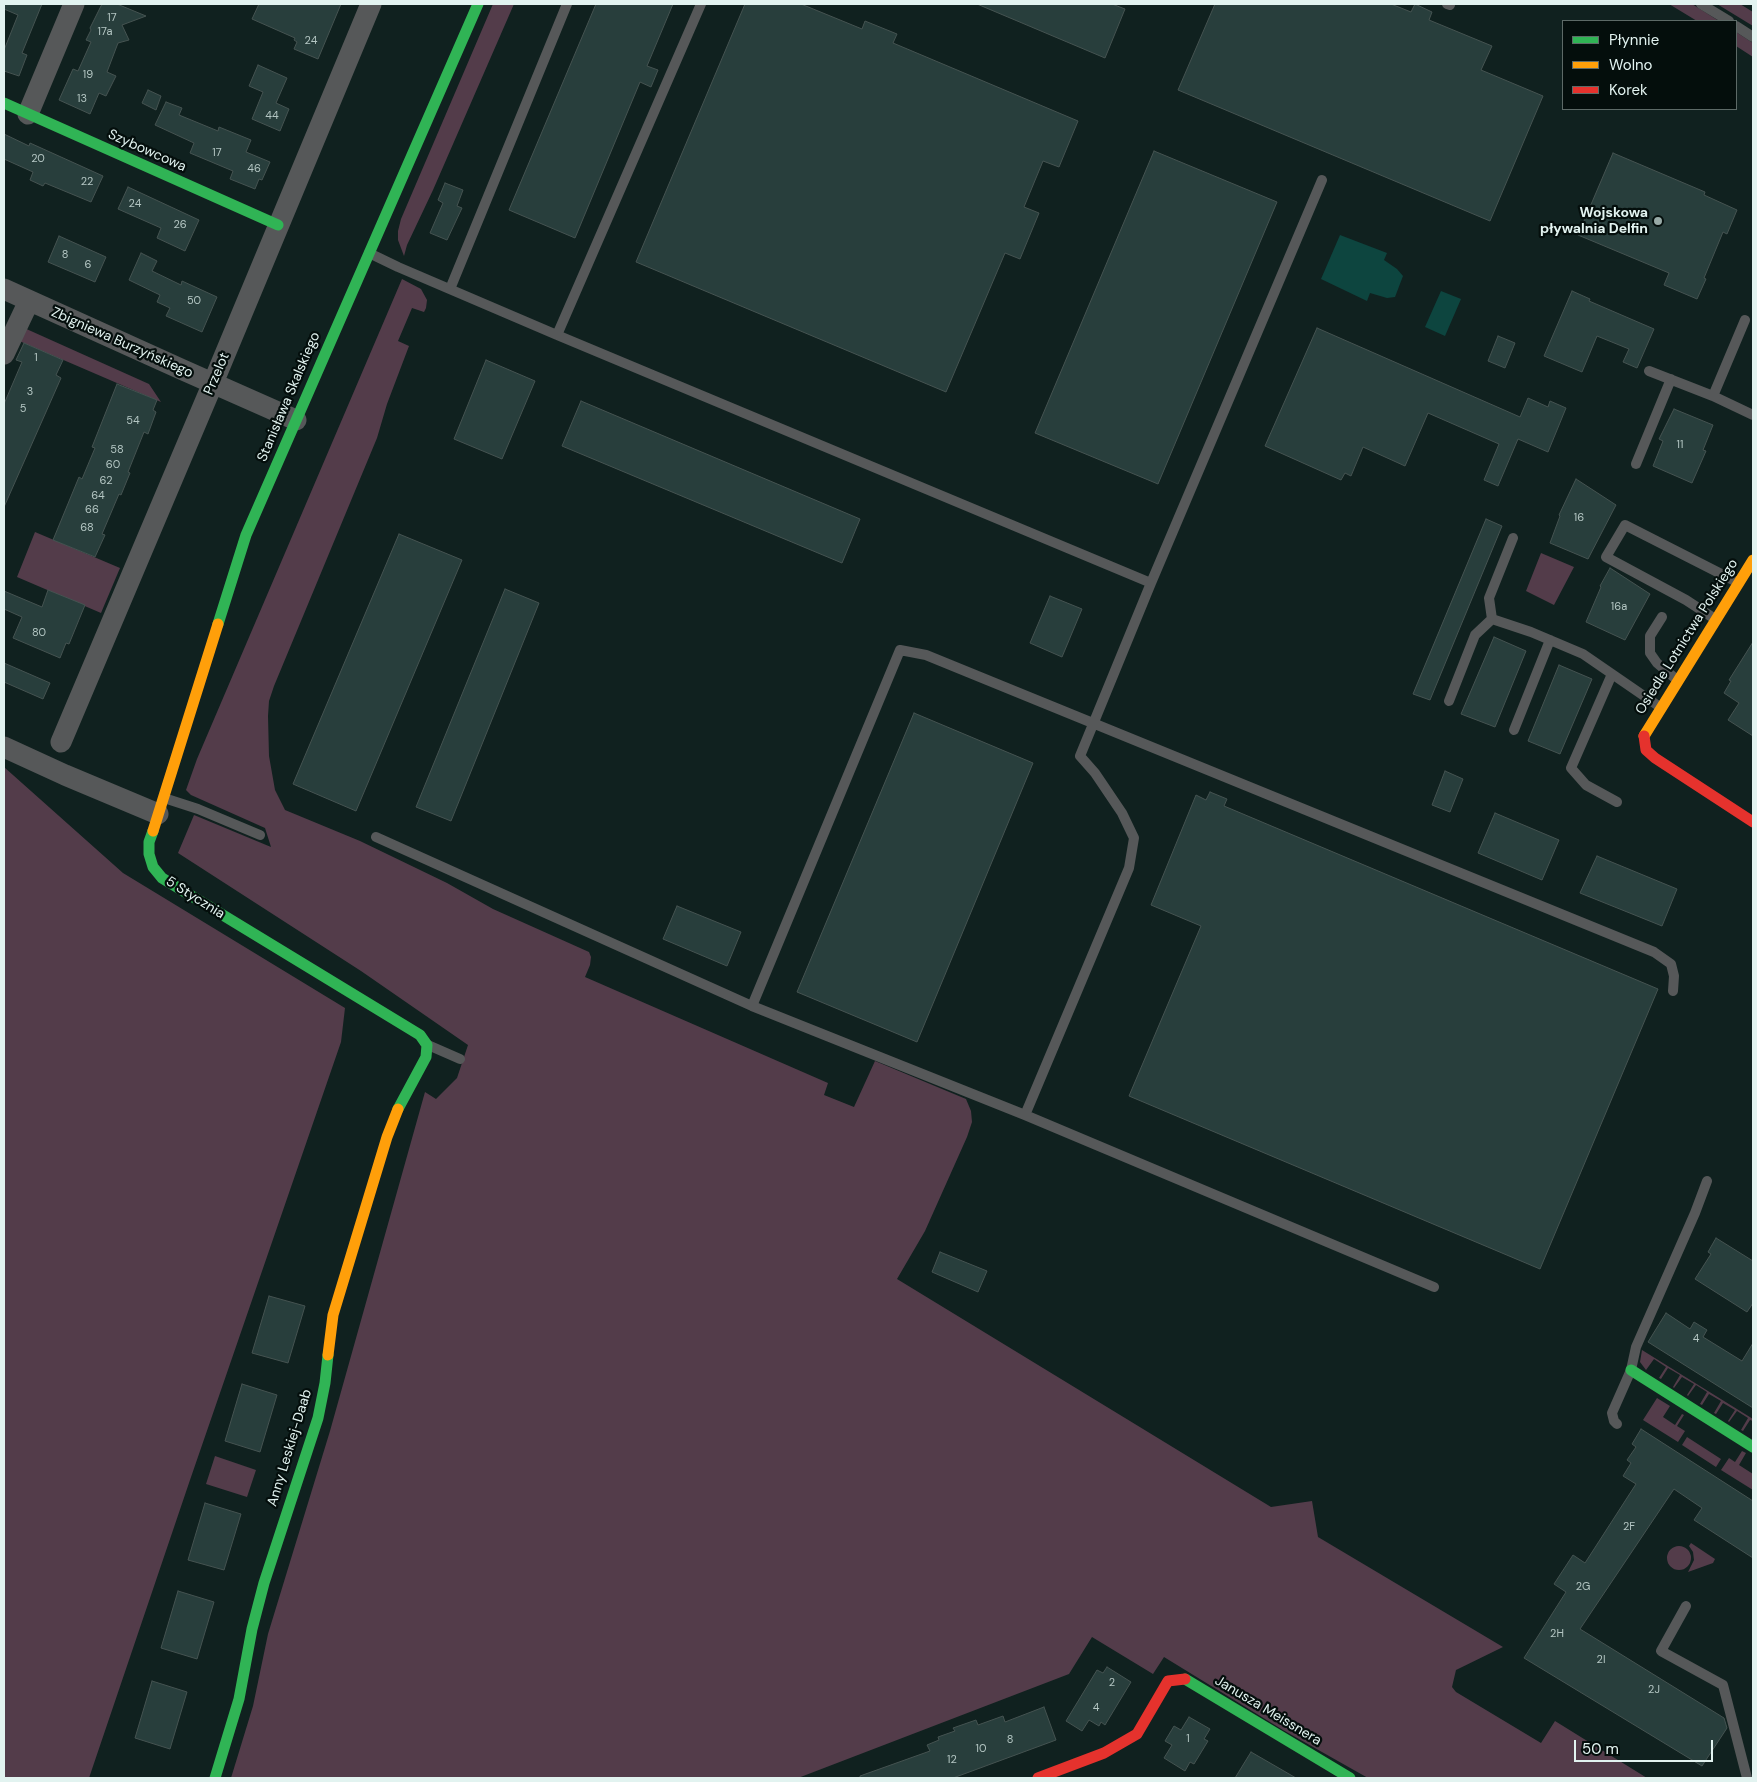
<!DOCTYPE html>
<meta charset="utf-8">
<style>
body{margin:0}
#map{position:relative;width:1757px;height:1782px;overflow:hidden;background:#10211f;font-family:"DM Sans",sans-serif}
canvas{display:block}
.frame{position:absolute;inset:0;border:5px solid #e2f3f0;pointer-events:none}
.legend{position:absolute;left:1562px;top:20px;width:175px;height:90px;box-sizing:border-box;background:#040e0c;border:1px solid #5d6a67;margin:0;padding:6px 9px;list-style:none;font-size:15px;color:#e2f3f0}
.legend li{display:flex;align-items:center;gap:10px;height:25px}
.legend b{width:25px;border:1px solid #5d6a67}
.scale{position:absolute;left:1574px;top:1740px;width:139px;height:22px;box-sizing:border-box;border:2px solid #e2f3f0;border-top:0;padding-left:6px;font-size:15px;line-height:18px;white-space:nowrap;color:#e2f3f0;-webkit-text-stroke:4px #040e0c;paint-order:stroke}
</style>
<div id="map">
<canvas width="1757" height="1782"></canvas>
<div class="frame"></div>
<ul class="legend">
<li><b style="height:6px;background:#30b455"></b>Płynnie</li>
<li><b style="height:6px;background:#ff9f0a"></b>Wolno</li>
<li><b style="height:6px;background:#e5322d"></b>Korek</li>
</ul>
<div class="scale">50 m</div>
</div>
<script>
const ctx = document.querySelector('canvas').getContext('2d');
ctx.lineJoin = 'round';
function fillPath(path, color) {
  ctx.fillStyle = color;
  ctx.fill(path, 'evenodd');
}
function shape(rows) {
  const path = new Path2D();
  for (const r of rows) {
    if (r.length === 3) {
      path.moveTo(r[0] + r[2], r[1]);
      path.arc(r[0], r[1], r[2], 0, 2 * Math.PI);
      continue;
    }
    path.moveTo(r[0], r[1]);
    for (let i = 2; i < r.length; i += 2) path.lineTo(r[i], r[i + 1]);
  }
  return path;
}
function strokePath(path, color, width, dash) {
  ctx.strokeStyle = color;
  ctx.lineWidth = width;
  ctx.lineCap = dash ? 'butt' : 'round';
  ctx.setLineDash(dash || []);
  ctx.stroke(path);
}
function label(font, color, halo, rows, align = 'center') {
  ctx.font = font + ' "DM Sans",sans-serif';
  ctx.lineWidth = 4.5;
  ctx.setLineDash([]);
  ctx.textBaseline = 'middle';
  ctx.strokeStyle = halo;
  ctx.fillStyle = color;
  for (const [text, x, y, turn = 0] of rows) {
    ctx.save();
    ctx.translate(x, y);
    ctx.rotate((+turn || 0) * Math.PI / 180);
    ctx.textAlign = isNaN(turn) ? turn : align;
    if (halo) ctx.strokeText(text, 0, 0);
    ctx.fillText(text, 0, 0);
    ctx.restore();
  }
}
const green = shape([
 [493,4,514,4,433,190,407,245,404,256,398,240,398,231,401,219],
 [1669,4,1692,4,1719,21,1697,21],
 [1717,4,1740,4,1753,12,1753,26],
 [1736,32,1753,43,1753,57,1736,46],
 [402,279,421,289,427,300,426,308,424,312,412,308,398,341,409,346,387,404,377,438,274,686,269,701,268,716,269,756,275,790,285,810,360,841,447,883,493,909,589,952,591,957,590,965,585,977,828,1083,824,1095,854,1107,875,1061,966,1099,971,1111,972,1122,967,1137,925,1231,897,1279,1271,1507,1312,1501,1318,1537,1503,1647,1456,1670,1452,1687,1456,1692,1541,1743,1555,1721,1647,1778,1368,1778,1283,1730,1164,1657,1153,1674,1092,1637,1069,1674,798,1778,231,1778,253,1706,268,1634,330,1431,425,1092,436,1099,457,1078,468,1045,361,971,178,853,194,815,271,847,265,828,191,795,186,790,197,759],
 [22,327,149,384,161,402,17,340],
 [35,532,120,568,101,613,17,577],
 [1541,553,1574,567,1554,605,1526,591],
 [4,767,123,873,345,1008,341,1042,190,1480,89,1778,4,1778],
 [1642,1350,1753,1419,1753,1421,1750,1420,1743,1431,1741,1430,1748,1418,1737,1411,1729,1422,1728,1421,1735,1410,1723,1403,1716,1414,1714,1413,1721,1401,1709,1394,1702,1405,1700,1404,1707,1392,1696,1385,1688,1396,1687,1395,1694,1384,1682,1377,1674,1388,1673,1387,1680,1375,1668,1368,1661,1379,1659,1378,1666,1367,1654,1359,1646,1370,1640,1362],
 [1657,1398,1670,1406,1663,1417,1675,1425,1682,1414,1684,1415,1677,1426,1685,1431,1678,1442,1643,1420],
 [1687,1437,1721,1459,1716,1467,1682,1445],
 [1742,1451,1746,1453,1739,1465,1753,1474,1753,1490,1721,1470,1729,1458,1735,1462],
 [215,1456,256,1470,247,1497,206,1484],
 [1691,1543,1715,1559,1713,1563,1688,1572,1694,1560,1693,1552,1689,1546],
 [1679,1558,12]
]);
const water = shape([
 [1340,235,1387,253,1384,260,1397,269,1403,276,1395,297,1387,298,1370,293,1367,301,1321,279],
 [1441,291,1461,299,1445,336,1425,327]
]);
const building = shape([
 [4,4,42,4,22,53,27,55,19,76,4,71,4,50,18,15,4,9,4,4],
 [102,4,117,4,146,16,122,25,129,40,118,43,107,72,116,76,106,96,99,93,90,114,59,100,73,69,78,71,91,42,86,40,91,30,90,28,102,4],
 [259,4,341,4,318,59,294,49,297,42,294,40,295,38,252,19,259,4],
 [596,4,673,4,647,66,658,70,651,87,640,82,575,238,509,210,596,4],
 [745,4,801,4,862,29,865,21,897,34,893,43,1078,121,1059,167,1043,161,1024,207,1039,213,1020,259,1005,253,946,392,636,262,745,4],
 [977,4,1112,4,1125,9,1105,58,977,4],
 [1215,4,1391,4,1411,12,1415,4,1432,12,1429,20,1492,46,1481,70,1543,96,1490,221,1178,90,1215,4],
 [258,65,287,78,276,103,289,109,280,131,252,119,263,92,249,86,258,65],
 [148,90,161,96,156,110,142,103,148,90],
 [166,102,182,108,179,115,218,131,219,127,251,140,246,152,270,162,262,180,259,179,255,189,230,179,233,171,190,153,194,143,155,125,166,102],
 [4,134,29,146,30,143,103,176,91,202,45,183,43,186,30,180,33,172,4,159,4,134],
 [1154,151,1277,202,1158,484,1035,433,1154,151],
 [1613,153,1705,192,1704,195,1737,210,1727,234,1723,232,1704,278,1706,279,1697,299,1664,285,1669,273,1578,235,1613,153],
 [445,183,463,190,457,206,462,208,447,240,430,233,443,203,438,200,445,183],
 [128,187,199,220,185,251,157,238,161,228,118,209,128,187],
 [59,236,106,257,95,282,48,262,59,236],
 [141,253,157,261,152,271,181,285,182,281,217,297,202,332,166,316,170,308,157,302,160,295,129,280,141,253],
 [1572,291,1590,299,1589,301,1654,329,1637,368,1623,362,1629,349,1597,336,1582,372,1544,356,1572,291],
 [1317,328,1520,417,1528,398,1548,407,1550,401,1566,408,1548,452,1518,439,1498,486,1484,480,1499,444,1428,413,1405,466,1363,447,1351,476,1345,473,1341,480,1265,446,1317,328],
 [1498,336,1515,343,1505,368,1488,361,1498,336],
 [24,343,63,360,56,375,61,378,4,507,4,404,22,362,16,360,24,343],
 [486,360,535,381,502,459,454,439,486,360],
 [117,384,157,400,153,410,156,412,148,434,144,432,128,472,130,473,121,495,119,494,102,534,105,535,95,557,53,540,79,477,82,479,95,448,92,447,117,384],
 [581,401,860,519,842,563,562,446,581,401],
 [1674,409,1713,425,1703,450,1706,451,1692,483,1653,466,1663,441,1659,439,1674,409],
 [1576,479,1616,505,1588,559,1550,543,1560,516,1559,515,1576,479],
 [1486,519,1502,526,1430,700,1413,694,1486,519],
 [399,534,462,560,356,811,293,784,399,534],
 [1610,568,1650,594,1625,640,1586,622,1601,587,1600,586,1610,568],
 [505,589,539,603,451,821,416,807,505,589],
 [48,590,85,605,69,644,66,643,60,658,13,638,22,617,4,609,4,591,42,607,48,590],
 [1050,596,1082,609,1062,657,1030,643,1050,596],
 [1494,637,1526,651,1495,727,1461,714,1494,637],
 [1753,642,1753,736,1728,720,1739,703,1724,693,1731,681,1729,680,1753,642],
 [4,663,50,683,43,699,4,682,4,663],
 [1559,665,1592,679,1560,754,1528,741,1559,665],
 [914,713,1033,763,917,1042,797,992,914,713],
 [1445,771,1463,779,1450,812,1432,805,1445,771],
 [1210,792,1227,799,1224,806,1658,989,1540,1269,1129,1096,1201,926,1151,905,1196,795,1206,800,1210,792],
 [1495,813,1559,840,1542,880,1478,853,1495,813],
 [1597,856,1677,889,1662,926,1580,893,1597,856],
 [677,906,741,932,727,966,663,939,677,906],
 [1716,1238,1753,1261,1753,1303,1747,1312,1695,1279,1711,1254,1708,1252,1716,1238],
 [940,1252,987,1271,978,1292,932,1272,940,1252],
 [269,1296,305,1306,288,1363,252,1353,269,1296],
 [1666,1313,1690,1329,1694,1322,1707,1330,1703,1337,1742,1361,1753,1343,1753,1408,1648,1342,1666,1313],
 [242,1384,277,1395,260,1452,225,1441,242,1384],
 [1641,1429,1753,1501,1753,1558,1694,1520,1702,1508,1674,1489,1580,1629,1724,1718,1727,1728,1702,1766,1524,1658,1566,1592,1554,1584,1573,1555,1585,1563,1636,1484,1623,1476,1631,1463,1627,1460,1636,1447,1632,1444,1641,1429],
 [205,1503,241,1514,224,1570,188,1560,205,1503],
 [178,1591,214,1602,197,1659,161,1648,178,1591],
 [1107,1667,1131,1682,1105,1725,1101,1722,1099,1726,1089,1720,1082,1731,1066,1721,1097,1670,1103,1673,1107,1667],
 [152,1681,187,1692,170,1749,135,1738,152,1681],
 [1044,1707,1056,1740,953,1778,860,1778,860,1776,930,1751,927,1745,939,1740,938,1737,955,1731,953,1728,976,1720,978,1725,1003,1716,1005,1722,1044,1707],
 [1189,1717,1210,1729,1204,1739,1208,1741,1194,1764,1190,1762,1185,1771,1164,1758,1172,1745,1165,1741,1174,1726,1181,1730,1189,1717],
 [1251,1752,1296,1778,1235,1778,1251,1752]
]);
const lane = shape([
 [1447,4,1450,5],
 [1701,4,1729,21],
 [1736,26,1753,37],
 [369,253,398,267,557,335,1151,583],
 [450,289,567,4],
 [557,335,701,4],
 [1649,371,1713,396,1753,415],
 [1713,396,1745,320],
 [1636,464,1671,379],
 [1662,617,1650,636,1650,653,1657,663,1676,679],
 [1492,619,1489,598,1513,538],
 [1715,619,1686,600,1606,557,1625,525,1737,582],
 [1612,674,1571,768,1586,785,1617,802],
 [1449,701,1475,635,1492,619,1531,632,1583,654,1660,707],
 [1514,730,1550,640],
 [164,798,198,809,260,835],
 [376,837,752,1006,1025,1115,1434,1287],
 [752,1006,900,650,926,655,1654,952,1671,964,1674,976,1673,991],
 [428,1045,460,1059],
 [1025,1115,1129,868,1134,838,1122,813,1095,773,1080,756,1151,583,1322,180],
 [1617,1424,1614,1421,1612,1413,1631,1370,1636,1347,1695,1213,1707,1181],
 [1686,1606,1661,1651,1723,1685,1747,1778]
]);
const street = shape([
 [28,114,74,4],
 [4,289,183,370,296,420],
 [4,354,29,301],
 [61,742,213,383,371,4],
 [4,747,65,775,158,814]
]);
const fast = shape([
 [4,103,278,225],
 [218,624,246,535,478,4],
 [153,831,149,842,149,854,153,867,162,878,420,1035,427,1045,426,1057,398,1109],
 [1631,1370,1753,1447],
 [1185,1679,1350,1778],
 [215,1778,239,1699,252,1629,264,1583,318,1418,325,1383,328,1355]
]);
const slow = shape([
 [1644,736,1753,560],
 [153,831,218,624],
 [328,1355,333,1315,387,1137,398,1109]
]);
const jam = shape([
 [1644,736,1646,750,1655,758,1753,822],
 [1038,1778,1104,1753,1137,1734,1168,1681,1185,1679]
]);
const markers = [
 [1658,221,5,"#98aaa7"]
];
const numberNames = [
 ["17",112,18],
 ["17a",105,32],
 ["24",311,41],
 ["19",88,75],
 ["13",82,99],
 ["44",272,116],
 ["17",217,153],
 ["20",38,159],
 ["46",254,169],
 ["22",87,182],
 ["24",135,204],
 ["26",180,225],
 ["8",65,255],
 ["6",88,265],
 ["50",194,301],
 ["1",36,358],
 ["3",30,392],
 ["5",23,409],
 ["54",133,421],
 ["11",1680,445],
 ["58",117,450],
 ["60",113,465],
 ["62",106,481],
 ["64",98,496],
 ["66",92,510],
 ["16",1579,518],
 ["68",87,528],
 ["16a",1619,607],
 ["80",39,633],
 ["4",1696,1339],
 ["2F",1629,1527],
 ["2G",1583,1587],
 ["2H",1557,1634],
 ["2I",1601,1660],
 ["2",1112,1683],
 ["2J",1654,1690],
 ["4",1096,1708],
 ["1",1188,1739],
 ["8",1010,1740],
 ["10",981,1749],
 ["12",952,1760]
];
const streetNames = [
 ["Szybowcowa",147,151,24],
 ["Zbigniewa Burzyńskiego",122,343,24],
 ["Przelot",217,374,-67],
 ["Stanisława Skalskiego",289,397,-67],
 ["Osiedle Lotnictwa Polskiego",1687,637,-58],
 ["5 Stycznia",195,898,32],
 ["Anny Leskiej-Daab",290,1448,-73],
 ["Janusza Meissnera",1268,1711,31]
];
const poiNames = [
 ["Wojskowa",1648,213],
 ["pływalnia Delfin",1648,229]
];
fillPath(green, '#533c4a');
fillPath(water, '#0d453f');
fillPath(building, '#283e3c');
strokePath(building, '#455351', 1);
strokePath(lane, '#565859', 10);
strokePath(street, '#565859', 21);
strokePath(fast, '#30b455', 11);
strokePath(slow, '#ff9f0a', 11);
strokePath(jam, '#e5322d', 11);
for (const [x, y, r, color] of markers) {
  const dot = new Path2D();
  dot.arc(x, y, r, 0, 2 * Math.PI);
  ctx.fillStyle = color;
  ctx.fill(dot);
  strokePath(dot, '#040e0c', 2);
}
label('11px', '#b4c6c3', null, numberNames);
label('14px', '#e2f3f0', '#040e0c', streetNames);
label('bold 14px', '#e2f3f0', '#040e0c', poiNames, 'right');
</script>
